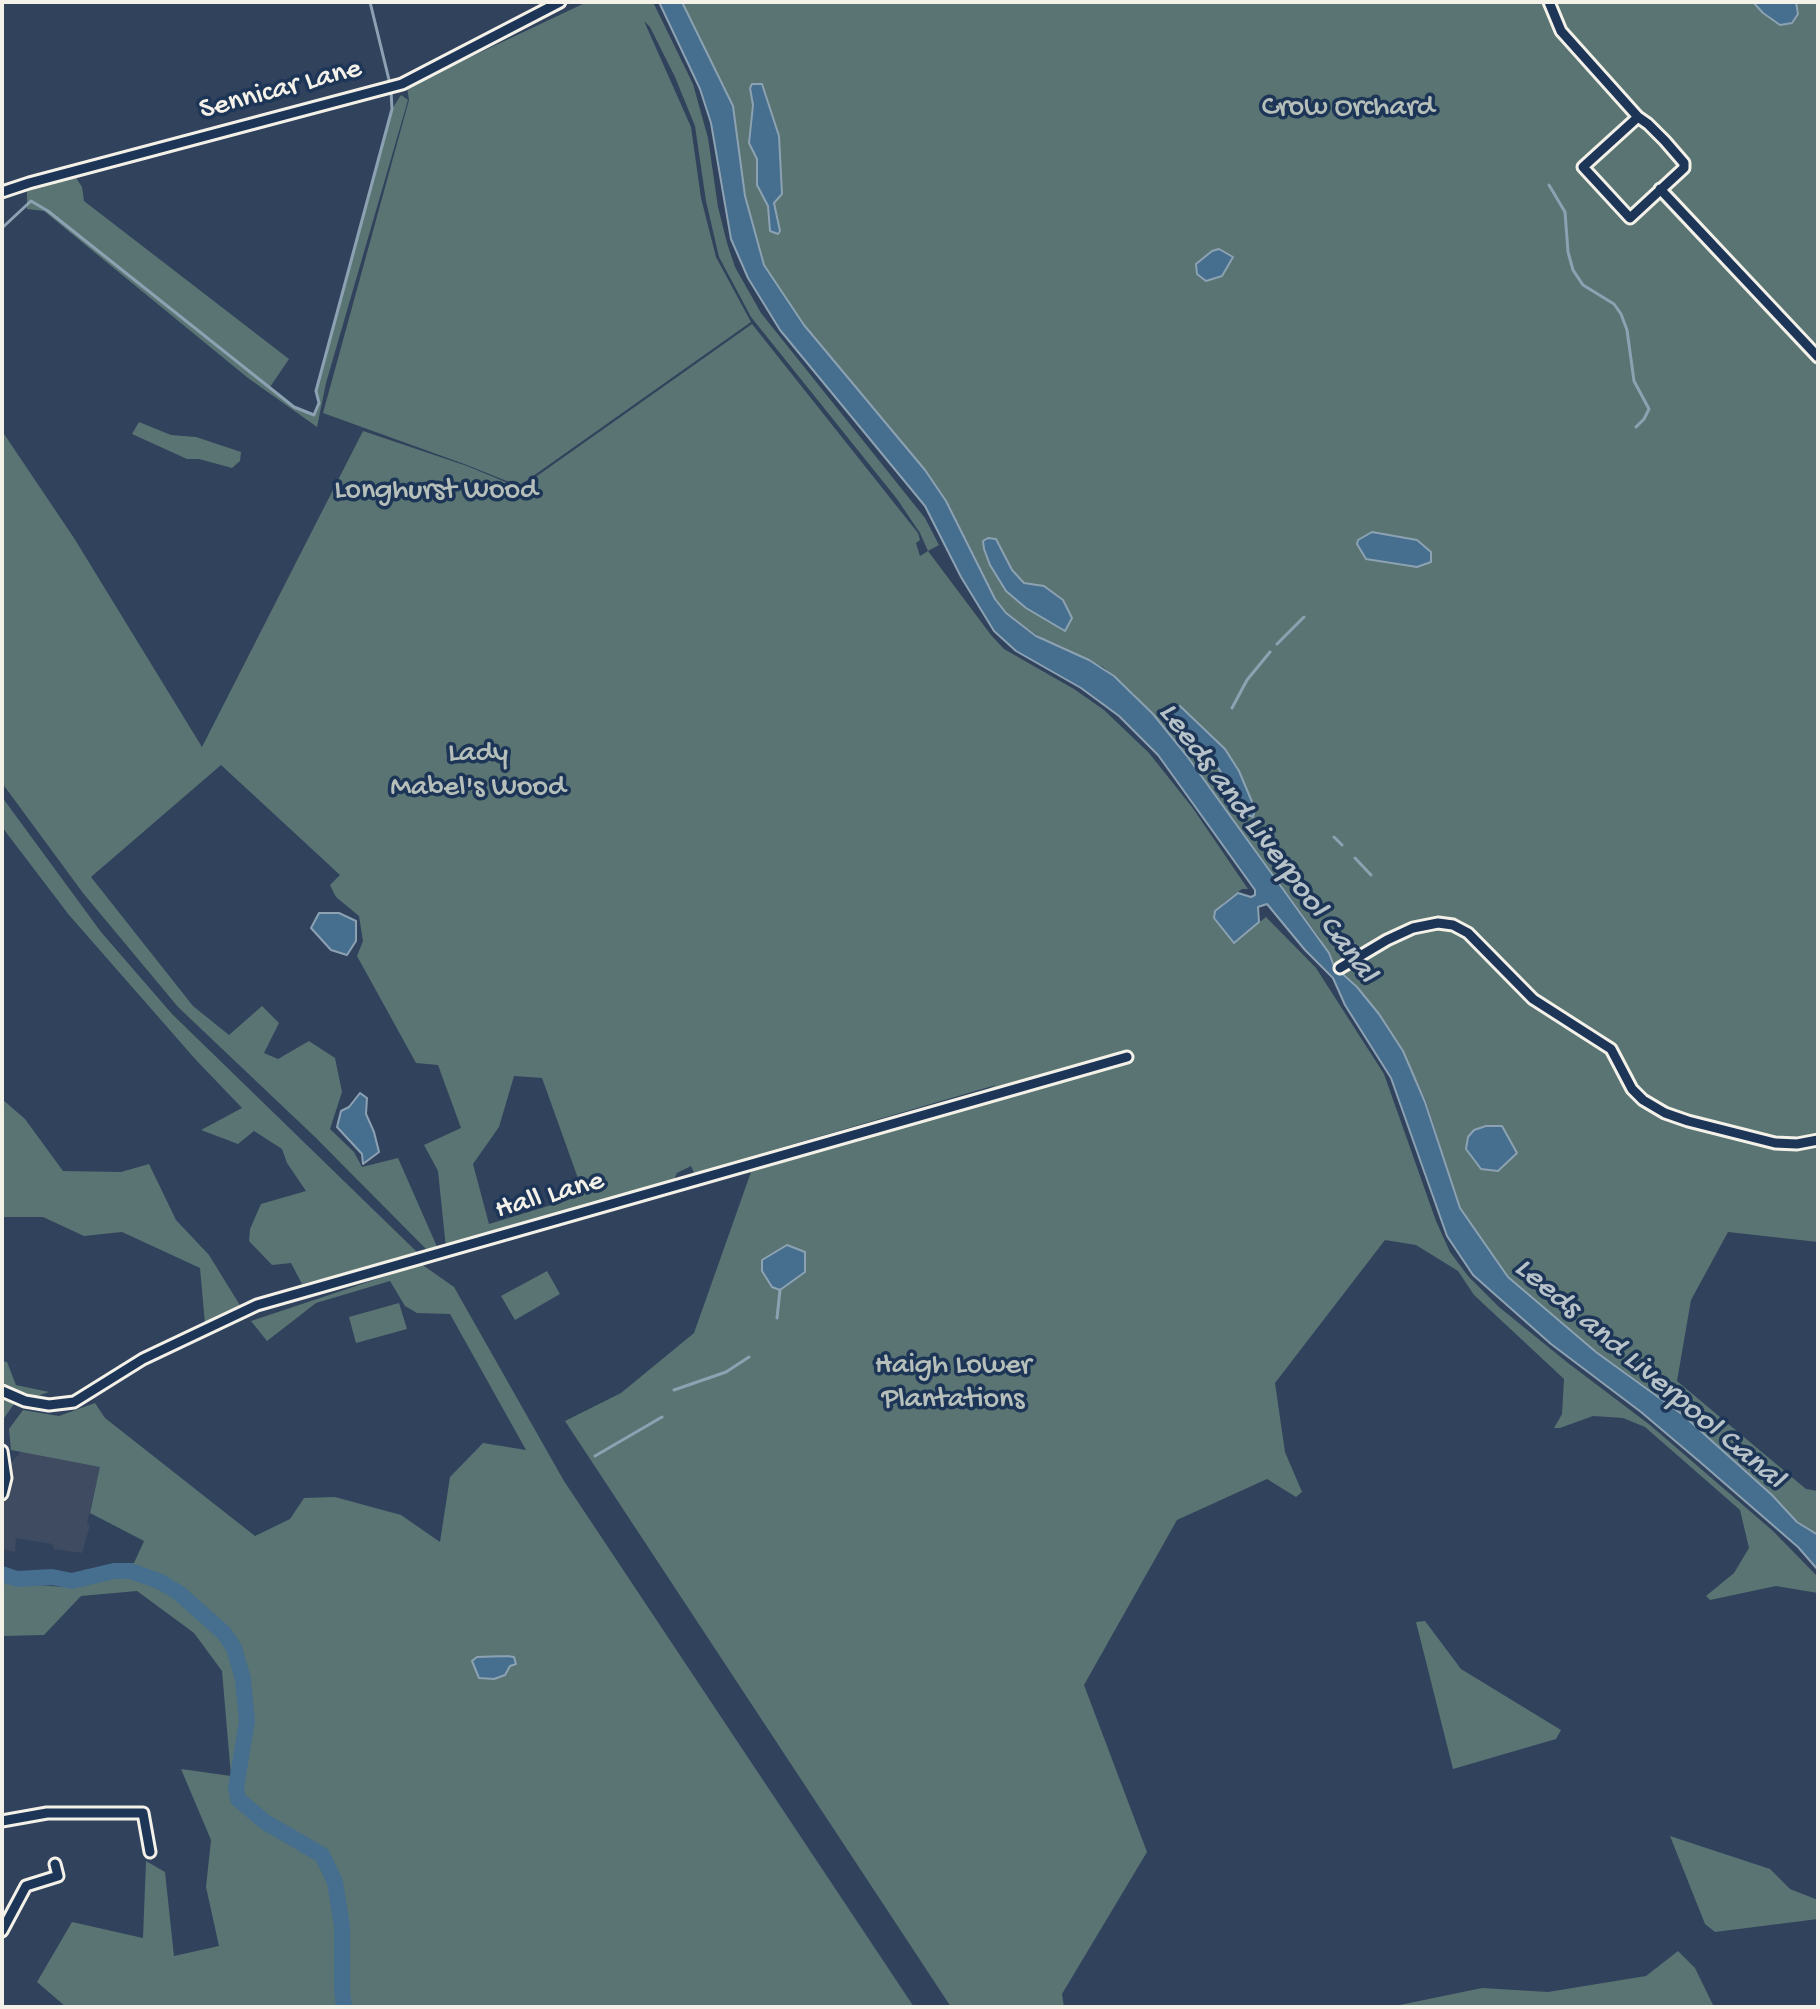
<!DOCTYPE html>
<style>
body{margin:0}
#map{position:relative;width:1820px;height:2009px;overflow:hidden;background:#31425d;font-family:"Gochi Hand",sans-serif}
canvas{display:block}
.frame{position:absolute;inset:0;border:4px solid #f4f1e8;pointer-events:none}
</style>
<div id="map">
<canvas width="1820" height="2009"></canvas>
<div class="frame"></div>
</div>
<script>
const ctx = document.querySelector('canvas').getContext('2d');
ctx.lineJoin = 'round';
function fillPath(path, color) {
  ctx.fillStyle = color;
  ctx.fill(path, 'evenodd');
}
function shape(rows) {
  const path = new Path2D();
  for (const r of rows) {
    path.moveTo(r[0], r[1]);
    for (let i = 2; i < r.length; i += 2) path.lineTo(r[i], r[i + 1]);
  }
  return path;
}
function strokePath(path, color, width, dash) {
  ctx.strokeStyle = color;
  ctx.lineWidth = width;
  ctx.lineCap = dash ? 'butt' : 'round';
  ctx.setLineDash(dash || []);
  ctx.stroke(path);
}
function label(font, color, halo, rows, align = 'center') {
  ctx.font = font + ' "Gochi Hand",sans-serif';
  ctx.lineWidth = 7;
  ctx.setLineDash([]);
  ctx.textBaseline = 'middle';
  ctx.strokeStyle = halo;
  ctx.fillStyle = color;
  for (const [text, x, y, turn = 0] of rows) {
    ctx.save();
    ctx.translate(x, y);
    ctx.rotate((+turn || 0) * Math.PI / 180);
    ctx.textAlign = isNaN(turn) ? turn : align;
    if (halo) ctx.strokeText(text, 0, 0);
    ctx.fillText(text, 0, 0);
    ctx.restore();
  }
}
const built = shape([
 [48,1421,115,1439,96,1485,87,1524,90,1525,82,1553,54,1549,52,1544,16,1538,15,1552,2,1549,2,1503,9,1492,10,1464]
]);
const green = shape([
 [587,2,653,2,693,84,708,138,718,207,727,243,735,267,761,313,925,518,939,545,928,551,991,635,1004,649,1074,689,1104,710,1149,753,1192,807,1248,889,1242,889,1222,904,1234,942,1266,917,1316,968,1384,1074,1436,1221,1450,1252,1468,1276,1499,1307,1568,1363,1650,1425,1773,1531,1818,1577,1818,1593,1776,1586,1710,1600,1706,1596,1734,1573,1749,1548,1740,1510,1645,1427,1623,1418,1593,1416,1560,1428,1554,1428,1562,1414,1564,1379,1474,1295,1458,1271,1416,1245,1385,1240,1275,1383,1285,1452,1302,1492,1296,1497,1267,1479,1177,1520,1084,1685,1147,1852,1062,1994,1064,2007,951,2007,565,1421,621,1393,694,1333,751,1172,932,1117,996,1085,694,1173,691,1166,677,1173,670,1188,446,1248,438,1171,424,1145,461,1128,438,1065,416,1063,357,956,363,941,359,916,336,897,330,885,340,875,221,765,91,877,193,1006,229,1035,262,1006,279,1023,264,1053,278,1059,309,1041,335,1058,342,1092,330,1129,354,1152,362,1167,398,1158,438,1249,428,1251,315,1137,178,1007,83,893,2,783,2,431,74,538,202,747,363,431,467,466,520,488,752,324,918,533,920,540,916,543,920,556,928,551,920,533,897,499,751,317,719,257,706,201,695,126,675,77,650,27,644,21,691,127,701,198,716,257,751,322,519,486,467,465,323,413,409,100,407,87],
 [514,1076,542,1078,584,1195,489,1224,473,1164,499,1127],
 [682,2,1818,2,1818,1242,1728,1232,1691,1300,1677,1381,1806,1489,1818,1491,1818,1535,1797,1521,1773,1495,1683,1414,1596,1351,1509,1277,1492,1256,1460,1208,1426,1101,1403,1051,1358,987,1335,965,1319,937,1187,756,1132,692,1103,667,1047,642,1006,613,995,599,946,501,925,470,804,325,764,264,745,196,733,106],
 [401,95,408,100,326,383,317,427,248,378,44,211,27,209,27,189,75,176,82,187,84,201,289,359,270,387,294,407,314,415,319,403,316,391,392,109],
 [139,422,171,435,196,437,241,452,240,461,232,468,199,459,187,459,132,434],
 [2,797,101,932,172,1014,419,1254,302,1284,291,1263,272,1265,249,1241,250,1229,261,1204,306,1191,287,1163,282,1149,254,1131,238,1144,201,1130,242,1108,196,1060,69,915,2,827],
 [2,1099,25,1119,63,1171,121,1172,149,1164,176,1220,209,1255,241,1307,205,1324,200,1268,122,1232,84,1236,43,1217,2,1217],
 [417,1261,454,1287,564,1481,914,2007,66,2007,37,1982,72,1922,143,1938,146,1861,165,1872,174,1956,219,1946,206,1887,211,1840,181,1769,231,1776,222,1671,194,1633,137,1591,81,1596,44,1635,2,1636,2,1582,63,1587,83,1570,134,1563,144,1541,90,1513,100,1467,11,1450,9,1429,23,1410,59,1416,95,1403,105,1418,255,1536,290,1519,304,1498,335,1497,401,1515,440,1542,450,1477,483,1443,526,1450,450,1314,417,1313,405,1306,390,1281,316,1303,267,1341,251,1321,398,1272],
 [547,1271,560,1294,515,1320,501,1296],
 [399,1303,407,1329,356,1343,349,1317],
 [2,1361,7,1362,16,1385,49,1392,14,1404,2,1421],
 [1425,1621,1461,1669,1561,1730,1556,1739,1453,1769,1416,1622],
 [1670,1836,1770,1869,1790,1889,1818,1900,1818,1919,1715,1932,1705,1924],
 [1678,1951,1695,1968,1714,2007,1390,2007,1482,1988,1548,1992,1646,1976]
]);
const water = shape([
 [659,2,682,2,733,106,745,196,764,265,804,325,925,470,946,501,995,599,1006,613,1036,636,1089,660,1114,676,1153,714,1187,756,1329,953,1334,966,1357,987,1379,1014,1403,1051,1425,1102,1460,1208,1508,1277,1596,1352,1683,1415,1772,1495,1797,1522,1818,1535,1818,1570,1798,1547,1700,1462,1641,1412,1551,1344,1473,1275,1447,1236,1391,1078,1345,1005,1333,978,1305,950,1267,904,1258,907,1259,922,1234,943,1214,918,1215,911,1238,893,1251,897,1255,895,1255,890,1176,780,1158,755,1119,716,1081,688,1016,651,994,631,961,577,925,506,780,330,748,278,731,239,711,123,700,89,659,2],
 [1753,2,1796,2,1798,14,1792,23,1780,25,1763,13,1753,2],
 [752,84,762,84,779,136,782,194,774,203,780,231,778,234,770,231,768,206,757,185,757,159,749,143,753,105,750,88,752,84],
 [1219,249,1233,257,1222,276,1206,281,1197,274,1196,264,1212,251,1219,249],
 [1372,532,1417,540,1431,552,1431,562,1417,567,1366,559,1357,544,1358,540,1372,532],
 [988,538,996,539,1012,570,1024,583,1044,586,1063,600,1072,618,1065,631,1026,608,1006,591,990,565,984,549,983,541,988,538],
 [1176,706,1180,706,1225,749,1239,771,1255,809,1253,817,1246,814,1219,769,1190,741,1173,721,1169,711,1176,706],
 [319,913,339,913,356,921,356,941,347,955,331,950,311,928,319,913],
 [360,1093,367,1098,366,1114,374,1132,379,1152,363,1164,362,1154,337,1127,341,1111,349,1107,360,1093],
 [1486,1126,1502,1126,1517,1153,1498,1171,1481,1169,1466,1149,1468,1137,1474,1130,1486,1126],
 [787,1245,805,1252,805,1272,780,1290,772,1287,762,1271,762,1260,787,1245],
 [507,1656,514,1657,516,1664,510,1666,505,1675,494,1679,479,1678,472,1661,477,1657,507,1656]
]);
const stream = shape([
 [370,2,390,84],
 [1549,185,1565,212,1568,252,1573,270,1583,285,1614,304,1621,314,1627,330,1634,381,1649,409,1644,419,1636,427],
 [2,228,31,201,48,211,294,407,314,415,319,403,316,391,392,109,391,91],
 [1277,644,1304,617],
 [1232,708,1247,680,1270,652],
 [1334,837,1342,845],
 [1355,858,1371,875],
 [777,1318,780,1290],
 [674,1390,726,1372,749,1357],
 [595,1456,662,1417]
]);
const river = shape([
 [2,1574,17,1579,52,1577,72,1581,114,1571,130,1571,159,1581,179,1593,224,1633,234,1648,243,1679,247,1721,236,1788,238,1799,265,1822,322,1855,335,1882,342,1926,342,1990,344,2007]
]);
const minor = shape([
 [1549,2,1561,31,1638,117],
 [1638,117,1648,124,1665,141,1684,163,1684,168,1630,218,1583,167,1638,117],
 [1660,189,1818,357],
 [2,192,29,183,402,84,560,2],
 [1340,968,1387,940,1413,928,1438,923,1453,925,1468,933,1533,999,1611,1049,1632,1089,1643,1100,1665,1113,1688,1121,1775,1143,1797,1144,1818,1140],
 [2,1391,25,1401,49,1405,74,1402,143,1359,257,1305,1127,1057],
 [2,1451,6,1478,2,1494],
 [2,1821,47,1813,143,1813,150,1852],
 [2,1931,26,1886,58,1876,55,1864]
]);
const streetNames = [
 ["Sennicar Lane",281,91,-15],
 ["Hall Lane",550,1197,-16]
];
const parkNames = [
 ["Crow Orchard",1348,109],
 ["Longhurst Wood",436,492],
 ["Lady",478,755],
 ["Mabel's Wood",478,789],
 ["Haigh Lower",953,1367],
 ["Plantations",953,1401]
];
const waterNames = [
 ["Leeds and Liverpool Canal",1266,844,53],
 ["Leeds and Liverpool Canal",1648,1375,40]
];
fillPath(built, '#3f4b61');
fillPath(green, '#597472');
fillPath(water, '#466e8e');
strokePath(water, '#8ca2b2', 2);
strokePath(stream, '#8ca2b2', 3);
strokePath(river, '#466e8e', 16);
strokePath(minor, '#f4f1e8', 15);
strokePath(minor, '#1d3557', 9);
label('30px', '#f4f1e8', '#1d3557', streetNames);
label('30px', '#b6bfb9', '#1d3557', parkNames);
label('italic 32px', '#b7c3c8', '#1d3557', waterNames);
</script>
